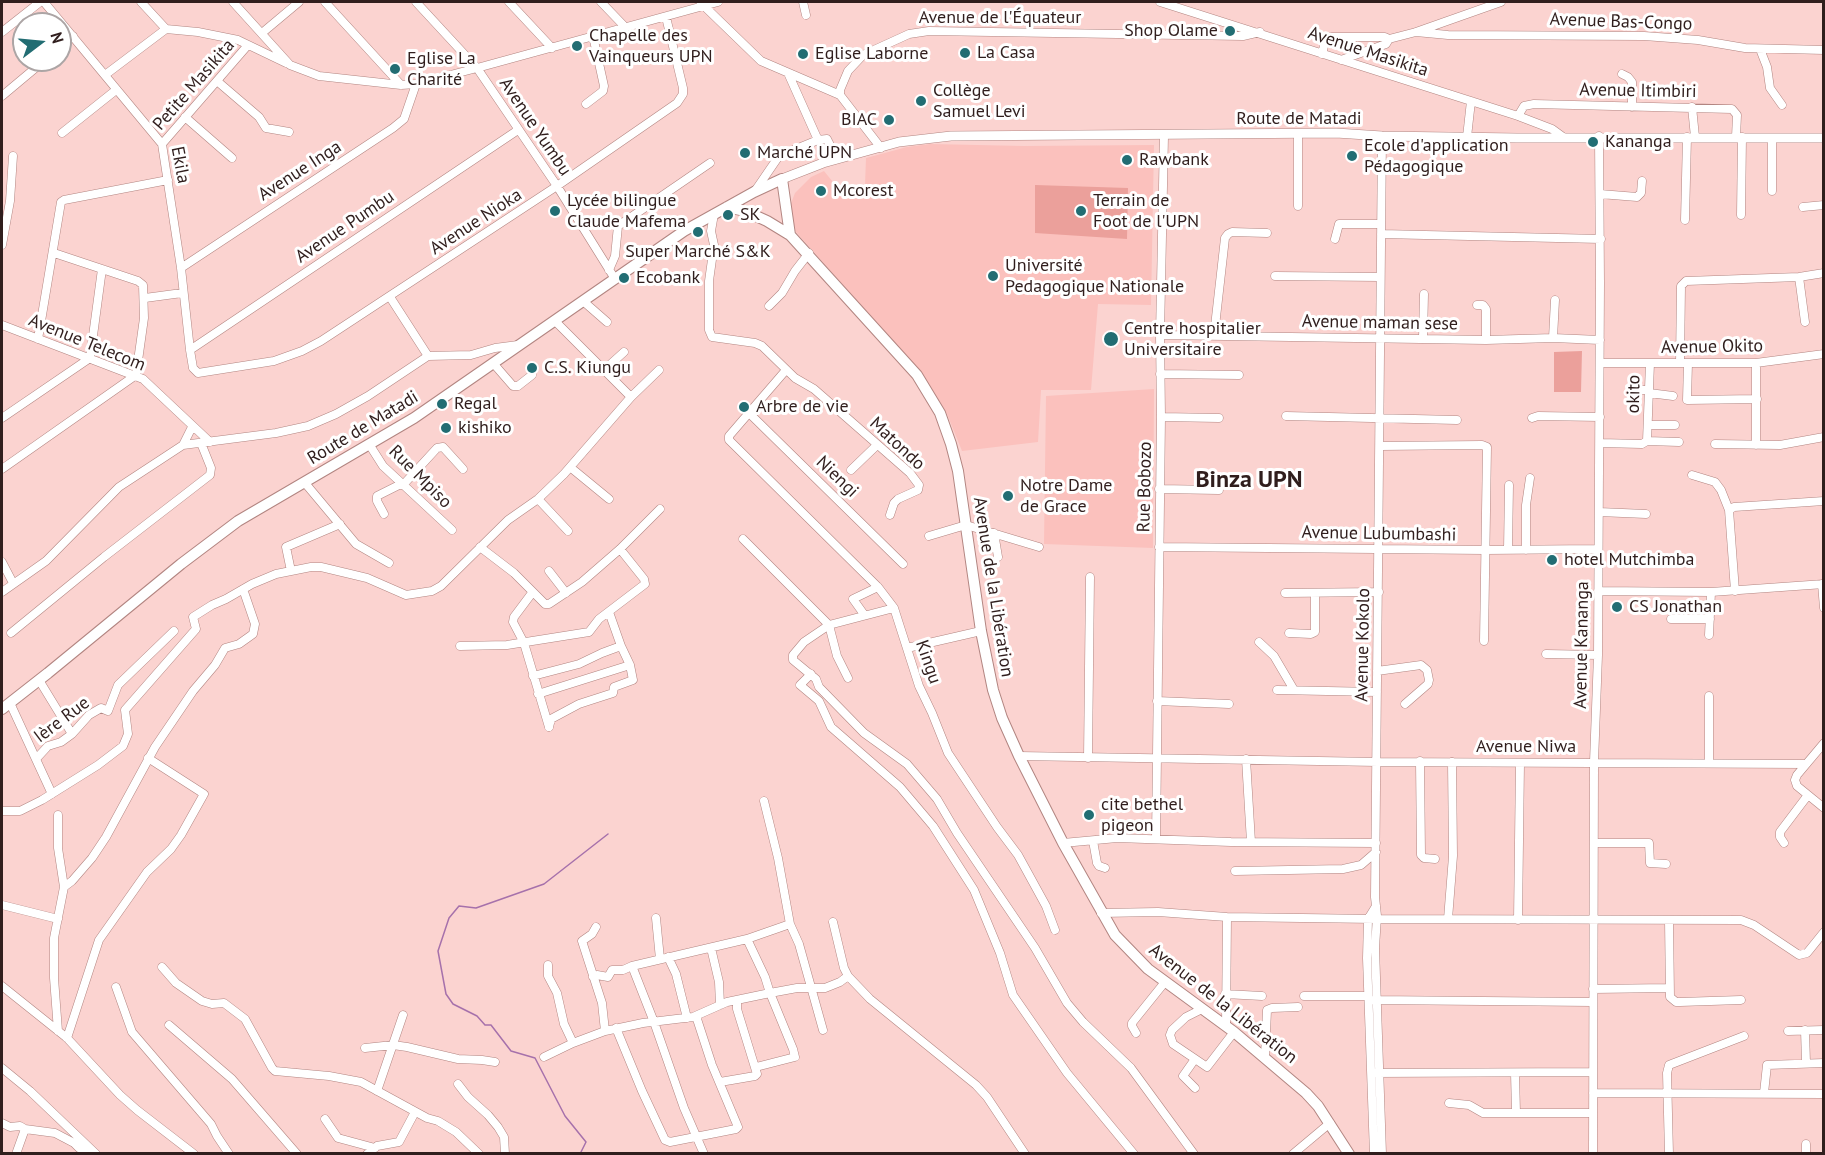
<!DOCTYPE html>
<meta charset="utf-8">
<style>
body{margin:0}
#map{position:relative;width:1825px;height:1155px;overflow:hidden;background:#fbd3d0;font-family:"PT Sans",sans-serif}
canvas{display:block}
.frame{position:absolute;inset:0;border:3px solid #301e1d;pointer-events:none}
.north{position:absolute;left:12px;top:12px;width:60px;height:60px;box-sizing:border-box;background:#fff;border:2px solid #aca5a5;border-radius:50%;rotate:74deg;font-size:16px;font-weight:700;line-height:24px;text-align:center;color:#301e1d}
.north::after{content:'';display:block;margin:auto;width:21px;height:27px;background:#226d73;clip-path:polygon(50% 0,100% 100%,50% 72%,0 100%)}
</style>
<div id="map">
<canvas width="1825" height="1155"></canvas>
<div class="frame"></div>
<div class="north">N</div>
</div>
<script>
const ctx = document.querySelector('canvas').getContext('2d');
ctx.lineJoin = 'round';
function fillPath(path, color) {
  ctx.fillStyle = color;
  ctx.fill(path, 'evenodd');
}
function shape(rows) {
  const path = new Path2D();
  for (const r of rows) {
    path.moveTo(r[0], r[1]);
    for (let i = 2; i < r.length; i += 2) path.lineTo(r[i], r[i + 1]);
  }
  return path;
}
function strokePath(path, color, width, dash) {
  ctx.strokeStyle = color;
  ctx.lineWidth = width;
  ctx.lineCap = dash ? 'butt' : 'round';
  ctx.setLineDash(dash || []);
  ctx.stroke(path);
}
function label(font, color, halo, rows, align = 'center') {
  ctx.font = font + ' "PT Sans",sans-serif';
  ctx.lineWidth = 6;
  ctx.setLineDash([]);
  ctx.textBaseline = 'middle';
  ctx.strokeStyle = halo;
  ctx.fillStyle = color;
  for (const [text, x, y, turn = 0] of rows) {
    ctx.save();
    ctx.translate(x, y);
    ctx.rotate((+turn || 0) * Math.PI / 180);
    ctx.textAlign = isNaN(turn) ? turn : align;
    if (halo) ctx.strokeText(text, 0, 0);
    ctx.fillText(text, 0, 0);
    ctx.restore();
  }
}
const built = shape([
 [930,144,1024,146,1154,145,1151,305,1098,304,1091,390,1041,390,1038,442,962,451,947,414,924,376,796,232,790,219,790,206,795,193,811,177,824,171,841,192,865,185,866,158,907,147],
 [1154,389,1153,548,1044,544,1046,396]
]);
const green = shape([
 [1035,185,1128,188,1127,239,1035,233],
 [1582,351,1581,392,1554,392,1554,352]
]);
const stream = shape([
 [582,1154,581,1152,586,1142,565,1116,535,1058,511,1051,491,1025,485,1025,477,1016,453,1004,446,994,438,951,449,918,459,906,476,908,544,884,608,834]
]);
const minor = shape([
 [44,2,162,144,181,268,190,350,193,368,198,373,274,361,302,351,321,341,557,186,677,103,683,94,683,88,666,17],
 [141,2,166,29,198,32,238,40,286,63],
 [233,2,290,65,319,76,401,85,416,84,477,68,718,2],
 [325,2,401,85],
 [416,2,477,68,557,186,615,279],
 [509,2,552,48],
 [601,2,626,28],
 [803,2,806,15],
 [1160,2,1518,116,1552,129,1563,137],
 [701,3,761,61,840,95,881,148],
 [2,32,40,2],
 [1416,32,1448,35,1644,36,1698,40,1745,48,1824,50],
 [262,33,299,2],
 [60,47,73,36],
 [1760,49,1767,67,1770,88,1782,105],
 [1322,54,1326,38,1330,37,1385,37,1389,39],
 [1341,60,1386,44,1389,39,1416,32,1501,2],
 [788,73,818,140],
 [1622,74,1628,77,1632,82,1632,107],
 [105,75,166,29],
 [217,81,259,117,266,128,289,132],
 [840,95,840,90,848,71,863,55,909,34,929,31,1243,36,1260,32],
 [2,96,45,60],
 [586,104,603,91,604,86,593,36],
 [1692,107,1695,137],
 [1518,116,1524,106,1534,104,1732,109,1737,115,1736,137],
 [185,117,232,158],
 [62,133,116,90],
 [1467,137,1471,101],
 [1772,139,1772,191],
 [162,144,248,45],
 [755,191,779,156,818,140,827,139,837,159],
 [1600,194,1637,197,1641,193,1642,181],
 [1298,206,1298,135],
 [1803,207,1824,205],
 [714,214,711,231,714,245,709,281,709,330,712,337,755,343,762,346,795,378,814,389,910,473,919,485,918,490,898,499,894,503,890,515],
 [1741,215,1742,137],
 [1685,220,1687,137],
 [1381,234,1601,239],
 [1335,239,1339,224,1381,224],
 [2,245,10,201,13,156],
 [181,268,393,128,404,119,416,84],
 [609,270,615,256,618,226,710,163],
 [1275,276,1380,277],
 [1799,277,1805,322],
 [390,297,428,356],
 [145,298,182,293],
 [583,301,607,322],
 [1477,305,1483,305,1486,309,1486,340],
 [769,306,782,293,795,271,809,253],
 [555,321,631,397],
 [2,325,143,379,210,442],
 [1160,335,1486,340,1553,338,1600,340],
 [1214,335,1225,238,1228,234,1232,232,1267,233],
 [1423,338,1424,294],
 [1553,338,1555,300],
 [38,339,61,202,64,200,168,180],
 [190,350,518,130],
 [493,363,513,386,518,386,532,375],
 [1600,363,1756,363,1824,354],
 [1680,363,1681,286,1686,281,1799,277,1824,273],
 [1688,363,1687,400,1757,399],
 [1756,363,1756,445],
 [604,370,624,352],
 [786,370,729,436,729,440,878,587,894,608,919,686,932,713,948,753,997,827,1018,855,1046,906,1055,930],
 [1160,374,1239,375],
 [1631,390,1649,390],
 [1649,393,1673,396],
 [749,413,903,564],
 [1286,416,1457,420],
 [1161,417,1219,418],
 [2,418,90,358,102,269],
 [1532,418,1538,416,1600,417],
 [1648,425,1675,425],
 [1647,441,1679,442],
 [1600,443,1642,444,1647,441,1650,363],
 [369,444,383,466,452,530],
 [1715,444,1780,445,1824,437],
 [183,445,192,427],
 [1380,446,1482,445,1487,447,1484,641],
 [570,467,609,499],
 [2,469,136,375,144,318,143,285,138,281,54,253],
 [851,470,877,445],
 [1692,475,1715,482,1721,490,1729,510],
 [305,483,356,544,389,563],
 [1159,489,1219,490],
 [538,499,568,531],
 [1599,512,1646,514],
 [384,514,377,501,377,496,399,485,403,485,437,448,443,447,463,469],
 [994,533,998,557],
 [929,536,966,525,1039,547],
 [743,539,829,625,837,656,848,678],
 [480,547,514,573,545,604,549,604,582,582,620,549,660,509],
 [1159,547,1485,550,1598,549],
 [1508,550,1509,485],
 [1526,550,1526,505,1530,478],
 [2,562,13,583],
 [291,571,286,547,340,524],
 [549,571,566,593],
 [1822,584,1824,608],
 [1598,591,1711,592,1824,584],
 [1735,591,1729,510,1734,507,1824,501],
 [2,592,46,561,119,487,183,445,276,433,308,426,336,414,368,396,428,356,471,355,495,348,518,345],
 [532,593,514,617,513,622,524,643,549,727],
 [1285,593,1379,592],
 [894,608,829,625,804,642,793,655,793,660,816,679,819,687,864,733,907,764,937,799,957,833,1035,948,1067,1003,1083,1022,1131,1068,1194,1154],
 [863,616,863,613,853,599,878,587],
 [1671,619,1710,619],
 [11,633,104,557,210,475,211,468,201,443],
 [1289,633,1311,634,1315,632,1315,593],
 [1709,635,1711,592],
 [1259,642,1274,656,1294,690],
 [460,646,507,645,589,632,599,619,645,584,644,579,620,549],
 [907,648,981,631],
 [1546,654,1598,655],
 [1377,671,1421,665,1427,670,1429,680,1428,684,1405,704],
 [811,674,800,685,819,701,831,727,900,787,933,826,974,890,1000,953,1013,995,1067,1073,1134,1154],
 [533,676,579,664,602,653,621,646,609,612],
 [39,680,72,734],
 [1277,690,1377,692],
 [538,694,630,665,621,646],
 [1709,696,1709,763],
 [1157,701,1229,704],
 [10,703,52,794],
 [549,727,551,719,579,704,613,693,614,687,633,680,630,665],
 [1824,743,1797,775,1795,780,1797,786,1824,808],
 [1019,756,1378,762,1806,764],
 [1088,758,1090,577],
 [36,759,48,746,61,742,72,734,89,715,101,708,108,711,118,685,174,631],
 [1246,759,1251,842],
 [1420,761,1421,855,1424,858,1435,859],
 [764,801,778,858,790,924,799,944,823,1030],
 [2,811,20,811,42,800,98,765,123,746,128,734,125,710,196,629,193,617,212,605,226,599,252,584,276,574,311,567,321,567,367,578,406,595,432,591,441,586,508,520,538,499,564,474,631,397,659,370],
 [1156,839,1161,417,1160,335,1164,136],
 [1093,841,1097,863,1099,866,1105,868],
 [1063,843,1117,838,1231,842,1376,843],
 [1594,843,1649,843,1650,863,1666,864],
 [1784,843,1780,837,1780,832,1808,795],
 [1235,871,1343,869,1361,865,1376,852],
 [64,887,72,881,92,858,106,837,155,747,193,691,215,665,225,648,239,644,253,634,255,624,243,589],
 [2,905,58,919],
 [1101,913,1158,912,1227,917,1376,919,1741,920,1754,925,1799,955,1807,953,1824,932],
 [656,918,660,959],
 [1448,919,1453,856,1452,762],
 [1518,920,1520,763],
 [1669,920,1670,997,1676,1002,1680,1002,1741,1000],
 [833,922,844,968,848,976,870,999,976,1085,987,1097,1025,1154],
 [596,927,592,934,582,941,602,1003,605,1031],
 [747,939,790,924],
 [711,948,719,982,720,1005],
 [668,957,676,974,687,1018],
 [548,965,548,976,557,993,564,1024,573,1043],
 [632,966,654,1022,684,1108,704,1154],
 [162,967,176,983,202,1001,212,1004,224,1003,245,1019,272,1068,275,1071,329,1076,361,1082,427,1118,438,1121,456,1132,479,1154],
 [2,986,67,1038,120,1095,137,1110,194,1154],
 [116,987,132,1032,211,1124,217,1136,229,1154],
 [1593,989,1669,988],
 [1225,994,1262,996],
 [1304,996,1368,996],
 [1372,1000,1593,1002],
 [1202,1009,1186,1017,1172,1030,1170,1035,1173,1044,1207,1067,1234,1032],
 [169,1025,232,1079,297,1154],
 [1226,1026,1227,917],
 [616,1028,642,1091,665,1140,670,1142,736,1129,738,1127,712,1065,696,1016],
 [1805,1030,1806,1063],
 [58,1031,54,978,54,938,64,887,58,848,58,815],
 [1788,1031,1824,1030],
 [1136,1033,1132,1026,1132,1023,1165,982],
 [67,1038,99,940,147,872,171,849,181,835,204,794,148,758],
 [365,1048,393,1045,407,1047,458,1059,482,1060,495,1062],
 [544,1057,573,1043,605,1031,643,1023,693,1017,727,1002,770,993,765,977,747,939,632,966,623,970,612,970,608,977,597,975,593,977],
 [1265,1057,1267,1010,1272,1008,1298,1007],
 [756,1067,795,1057,793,1049,770,993,797,988,825,988,840,982,848,976],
 [2,1068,30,1091,96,1154],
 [1373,1073,1593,1072],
 [1515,1073,1516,1113],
 [720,1082,755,1076,757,1074,737,1009,737,1000],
 [458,1084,468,1097,488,1115,498,1127,504,1137,505,1154],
 [1195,1088,1183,1076,1195,1059],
 [377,1091,403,1015],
 [1593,1093,1824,1094],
 [1764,1093,1767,1065,1824,1063],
 [1449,1103,1469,1105,1483,1113,1593,1113],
 [325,1119,338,1138,375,1148],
 [2,1123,10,1127,20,1126,25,1129,55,1133,74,1143,79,1148,93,1154],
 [1806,1144,1806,1154],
 [16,1154,25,1129],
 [367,1154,377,1146,399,1142,415,1112],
 [1293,1154,1330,1123],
 [1374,1154,1367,958,1368,919,1376,906],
 [1382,1154,1375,948,1377,916,1375,897,1382,136],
 [1593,1154,1594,762,1598,655,1600,283,1599,136],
 [1669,1154,1667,1073,1669,1065,1744,1036]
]);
const major = shape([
 [782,179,823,163,899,142,951,136,1336,133,1382,136,1517,138,1824,138]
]);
const highway = shape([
 [727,207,745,211,767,221,790,235,917,375,940,413,951,444,958,471,981,631,993,690,1002,718,1019,756,1063,843,1115,935,1148,969,1234,1032,1306,1093,1318,1106,1349,1154],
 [2,709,48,673,181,564,238,521,414,418,684,231,754,192,782,179,790,235]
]);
const markers = [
 [1230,31,6,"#226d73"],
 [577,46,6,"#226d73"],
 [965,53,6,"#226d73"],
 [803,54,6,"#226d73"],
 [395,69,6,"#226d73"],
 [921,101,6,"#226d73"],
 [889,120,6,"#226d73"],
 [1593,142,6,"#226d73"],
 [745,153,6,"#226d73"],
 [1352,156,6,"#226d73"],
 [1127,160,6,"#226d73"],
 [821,191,6,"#226d73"],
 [555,211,6,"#226d73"],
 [1081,211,6,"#226d73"],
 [728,215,6,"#226d73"],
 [698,232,6,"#226d73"],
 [993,276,6,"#226d73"],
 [624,278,6,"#226d73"],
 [1111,339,8,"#226d73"],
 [532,368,6,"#226d73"],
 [442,404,6,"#226d73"],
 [744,407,6,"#226d73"],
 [446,428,6,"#226d73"],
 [1008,496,6,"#226d73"],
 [1552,560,6,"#226d73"],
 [1617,607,6,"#226d73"],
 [1089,815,6,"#226d73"]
];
const streetNames = [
 ["Avenue de l'Équateur",1000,18],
 ["Avenue Bas-Congo",1621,22,2],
 ["Avenue Masikita",1368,52,18],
 ["Petite Masikita",194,85,-49],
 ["Avenue Itimbiri",1638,91,1],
 ["Route de Matadi",1299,119],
 ["Avenue Yumbu",535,127,56],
 ["Ekila",180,165,79],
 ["Avenue Inga",300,171,-33],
 ["Avenue Nioka",476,222,-33],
 ["Avenue Pumbu",345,227,-34],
 ["Avenue maman sese",1380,323,1],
 ["Avenue Telecom",87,343,22],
 ["Avenue Okito",1712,347,-1],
 ["okito",1634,394,-89],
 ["Route de Matadi",363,428,-31],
 ["Matondo",897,444,43],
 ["Rue Mpiso",420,477,45],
 ["Niengi",837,477,44],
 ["Rue Bobozo",1145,487,-89],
 ["Avenue Lubumbashi",1379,534,1],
 ["Avenue de la Libération",993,587,81],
 ["Avenue Kokolo",1363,645,-89],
 ["Avenue Kananga",1582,645,-89],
 ["Kingu",928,662,71],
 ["Ière Rue",62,720,-37],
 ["Avenue Niwa",1526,747],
 ["Avenue de la Libération",1223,1004,38]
];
const poiNames = [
 ["Shop Olame",1218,31,"right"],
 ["Chapelle des",589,36],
 ["Vainqueurs UPN",589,57],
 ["La Casa",977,53],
 ["Eglise Laborne",815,54],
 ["Eglise La",407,59],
 ["Charité",407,80],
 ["Collège",933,91],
 ["Samuel Levi",933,112],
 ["BIAC",877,120,"right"],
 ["Kananga",1605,142],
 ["Ecole d'application",1364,146],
 ["Pédagogique",1364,167],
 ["Marché UPN",757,153],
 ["Rawbank",1139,160],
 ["Mcorest",833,191],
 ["Lycée bilingue",567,201],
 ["Claude Mafema",567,222],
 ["Terrain de",1093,201],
 ["Foot de l'UPN",1093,222],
 ["SK",740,215],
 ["Super Marché S&K",698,252,"center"],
 ["Université",1005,266],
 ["Pedagogique Nationale",1005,287],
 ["Ecobank",636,278],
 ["Centre hospitalier",1124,329],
 ["Universitaire",1124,350],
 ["C.S. Kiungu",544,368],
 ["Regal",454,404],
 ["Arbre de vie",756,407],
 ["kishiko",458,428],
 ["Notre Dame",1020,486],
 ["de Grace",1020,507],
 ["hotel Mutchimba",1564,560],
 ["CS Jonathan",1629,607],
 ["cite bethel",1101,805],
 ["pigeon",1101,826]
];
const districtNames = [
 ["Binza UPN",1249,480]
];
fillPath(built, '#fbc1bd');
fillPath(green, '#eba09b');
strokePath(stream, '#a671ab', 1.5);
strokePath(minor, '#b28581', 9);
strokePath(major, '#b28581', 10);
strokePath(highway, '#b28581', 12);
strokePath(minor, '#fff', 8);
strokePath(major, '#fff', 9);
strokePath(highway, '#fff', 10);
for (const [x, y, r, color] of markers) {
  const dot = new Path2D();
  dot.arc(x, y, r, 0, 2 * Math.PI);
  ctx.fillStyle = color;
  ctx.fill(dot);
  strokePath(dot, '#fff', 2);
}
label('18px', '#301e1d', '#fff', streetNames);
label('18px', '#301e1d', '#fff', poiNames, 'left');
label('bold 24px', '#301e1d', '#fff', districtNames);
</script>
